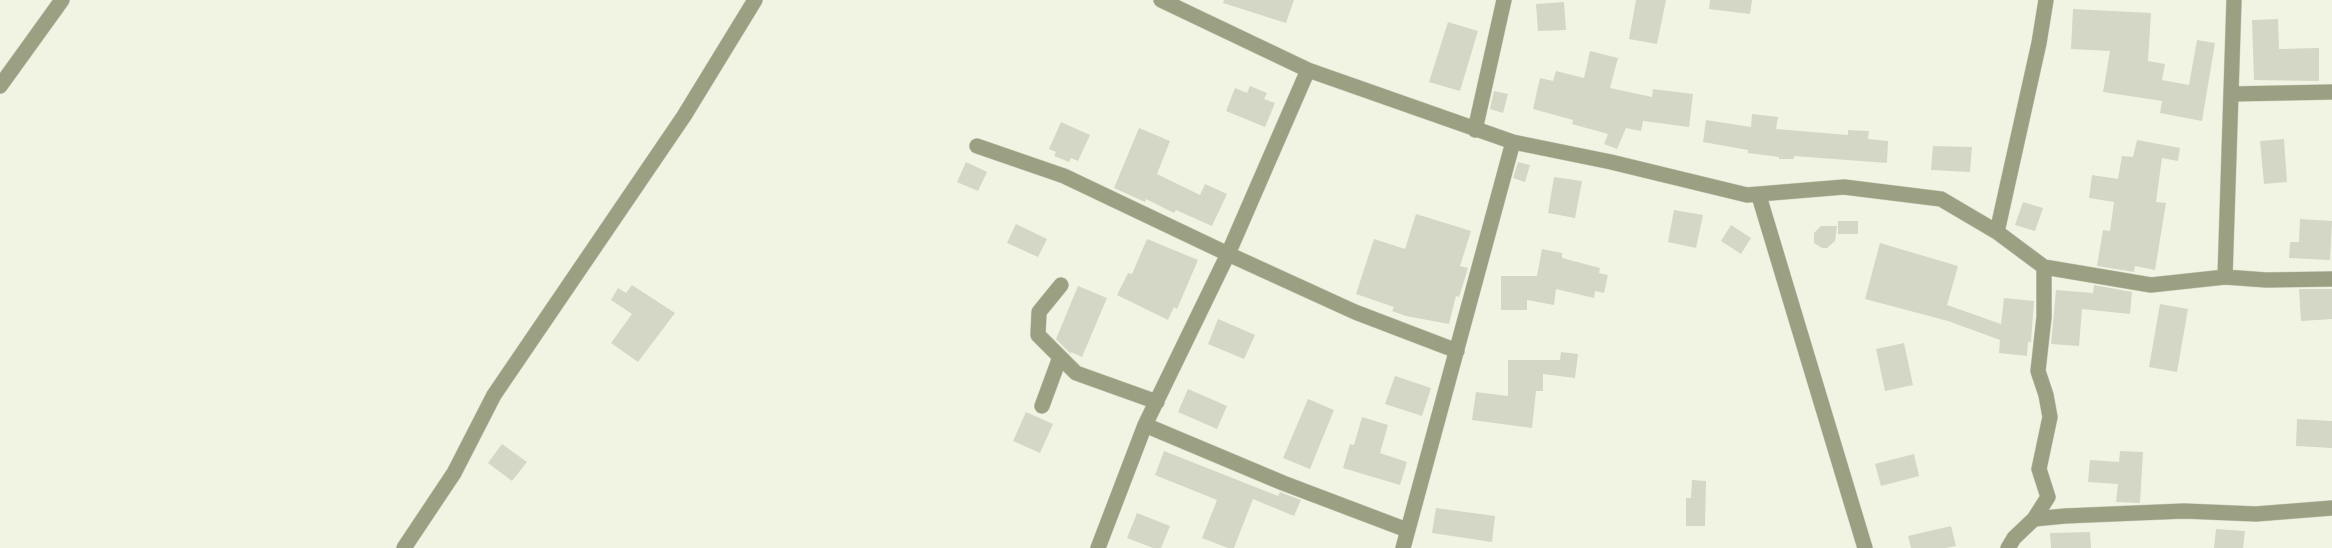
<!DOCTYPE html>
<style>
body{margin:0}
canvas{display:block;background:#f2f4e3}
</style>
<canvas width="2332" height="548"></canvas>
<script>
const ctx = document.querySelector('canvas').getContext('2d');
ctx.lineJoin = 'round';
function fillPath(path, color) {
  ctx.fillStyle = color;
  ctx.fill(path, 'evenodd');
}
function shape(rows) {
  const path = new Path2D();
  for (const r of rows) {
    path.moveTo(r[0], r[1]);
    for (let i = 2; i < r.length; i += 2) path.lineTo(r[i], r[i + 1]);
  }
  return path;
}
function strokePath(path, color, width, dash) {
  ctx.strokeStyle = color;
  ctx.lineWidth = width;
  ctx.lineCap = dash ? 'butt' : 'round';
  ctx.setLineDash(dash || []);
  ctx.stroke(path);
}
const building = shape([
 [1224,0,1294,0,1286,23,1223,3],
 [1636,0,1666,0,1657,44,1629,39],
 [1710,0,1752,0,1750,14,1709,9],
 [1564,2,1566,30,1538,31,1536,4],
 [2073,9,2151,13,2148,61,2165,64,2162,80,2189,85,2197,40,2215,43,2202,121,2160,113,2162,101,2103,92,2110,51,2071,49],
 [2278,19,2279,49,2319,48,2319,81,2254,80,2252,20],
 [1448,22,1478,31,1460,91,1429,82],
 [1590,51,1618,58,1610,88,1652,97,1653,89,1693,94,1689,127,1643,121,1641,131,1626,128,1617,149,1604,144,1608,134,1572,124,1573,120,1533,109,1540,78,1553,81,1556,71,1584,78],
 [1250,86,1267,93,1264,99,1275,103,1265,127,1226,111,1235,88,1247,93],
 [1494,91,1508,94,1503,113,1490,109],
 [1752,114,1778,117,1776,129,1848,135,1848,130,1869,131,1868,139,1888,141,1887,163,1794,156,1794,159,1779,159,1779,157,1748,153,1748,150,1703,142,1706,120,1751,127],
 [1061,122,1090,135,1078,161,1071,158,1069,162,1054,156,1056,152,1049,149],
 [1139,128,1170,141,1157,174,1200,195,1205,184,1227,194,1212,226,1176,210,1174,213,1146,199,1145,202,1114,188],
 [2284,139,2287,182,2264,184,2260,141],
 [2137,140,2180,148,2178,161,2162,158,2156,202,2166,203,2155,270,2135,266,2134,272,2097,266,2103,230,2110,231,2114,202,2089,198,2092,175,2118,179,2122,156,2133,157],
 [1933,146,1972,147,1970,172,1931,170],
 [966,162,987,172,978,191,957,182],
 [1518,162,1530,165,1525,182,1513,178],
 [1554,177,1582,181,1575,218,1548,213],
 [2023,202,2043,208,2035,231,2015,225],
 [1674,210,1703,215,1696,248,1668,242],
 [1416,214,1471,231,1460,266,1468,268,1459,297,1456,296,1449,324,1406,316,1392,311,1394,307,1356,294,1374,239,1405,249],
 [2300,219,2332,221,2330,260,2289,258,2290,242,2299,242],
 [1838,221,1858,221,1858,234,1838,234],
 [1016,224,1047,239,1038,257,1007,243],
 [1731,225,1751,238,1741,254,1721,241],
 [1821,226,1837,226,1835,241,1827,248,1822,248,1814,243,1814,233],
 [1147,239,1198,260,1177,309,1174,307,1168,320,1117,295,1128,273,1132,274],
 [1880,243,1958,266,1947,305,2001,324,2004,298,2034,301,2031,342,2028,342,2027,356,1999,353,2000,340,1948,321,1865,299],
 [1542,249,1562,253,1562,258,1600,268,1599,273,1608,275,1604,293,1595,291,1594,298,1556,289,1554,305,1527,300,1527,310,1501,310,1501,276,1537,276],
 [632,285,675,313,638,362,611,343,632,314,611,300,618,288,626,293],
 [2094,285,2132,292,2130,314,2082,309,2079,346,2051,344,2056,290,2093,293],
 [1078,286,1107,298,1082,357,1071,352,1071,354,1056,339],
 [2299,289,2332,289,2332,319,2301,321],
 [2160,304,2188,309,2177,372,2149,367],
 [1218,319,1255,335,1244,359,1208,344],
 [1904,343,1913,385,1885,391,1876,349],
 [1561,352,1578,354,1575,378,1543,374,1543,391,1536,391,1532,428,1472,420,1476,392,1508,396,1508,360,1560,360],
 [1395,376,1431,388,1422,416,1385,404],
 [1188,389,1227,406,1217,429,1178,412],
 [1308,399,1334,410,1310,469,1283,458],
 [1026,412,1053,424,1040,453,1013,441],
 [1362,417,1388,425,1380,453,1407,462,1400,485,1343,468,1350,444,1354,445],
 [2297,419,2332,421,2332,448,2296,446],
 [502,444,527,462,512,481,488,463],
 [1164,451,1278,496,1280,492,1301,500,1294,516,1253,499,1234,548,1228,548,1202,538,1217,500,1155,475],
 [2120,451,2143,452,2140,503,2116,502,2118,484,2088,482,2090,460,2119,462],
 [1914,454,1919,476,1881,486,1875,464],
 [1692,480,1706,481,1705,526,1686,526,1686,498,1691,498],
 [1436,508,1495,516,1492,542,1432,533],
 [1137,513,1170,526,1161,548,1153,548,1127,538],
 [1951,526,1956,546,1945,548,1911,548,1908,536],
 [2216,529,2245,531,2243,548,2214,548],
 [2090,532,2091,548,2051,548,2050,533]
]);
const street = shape([
 [1161,0,1308,70,1513,142,1611,162,1747,195,1844,187,1941,199,1997,232,2044,267,2151,285,2225,277,2266,280,2332,279],
 [0,86,62,0],
 [2232,94,2332,92],
 [1475,130,1504,0],
 [977,146,1064,176,1228,254,1355,312,1457,351],
 [1759,196,1865,548],
 [1997,232,2039,43,2046,0],
 [2225,277,2234,0],
 [1061,285,1039,312,1038,335,1076,373,1157,402],
 [1042,406,1060,357],
 [1145,425,1283,483,1407,530],
 [2034,519,2065,516,2184,511,2256,514,2332,508],
 [404,548,454,473,494,395,684,116,755,0],
 [1098,548,1145,425,1228,254,1308,70],
 [1403,548,1513,142],
 [2008,548,2014,538,2034,519,2048,497,2039,469,2050,417,2046,395,2038,371,2044,317,2044,267]
]);
fillPath(building, '#d4d7c6');
strokePath(street, '#d0d1c2', 16);
strokePath(street, '#9ca082', 15);
</script>
